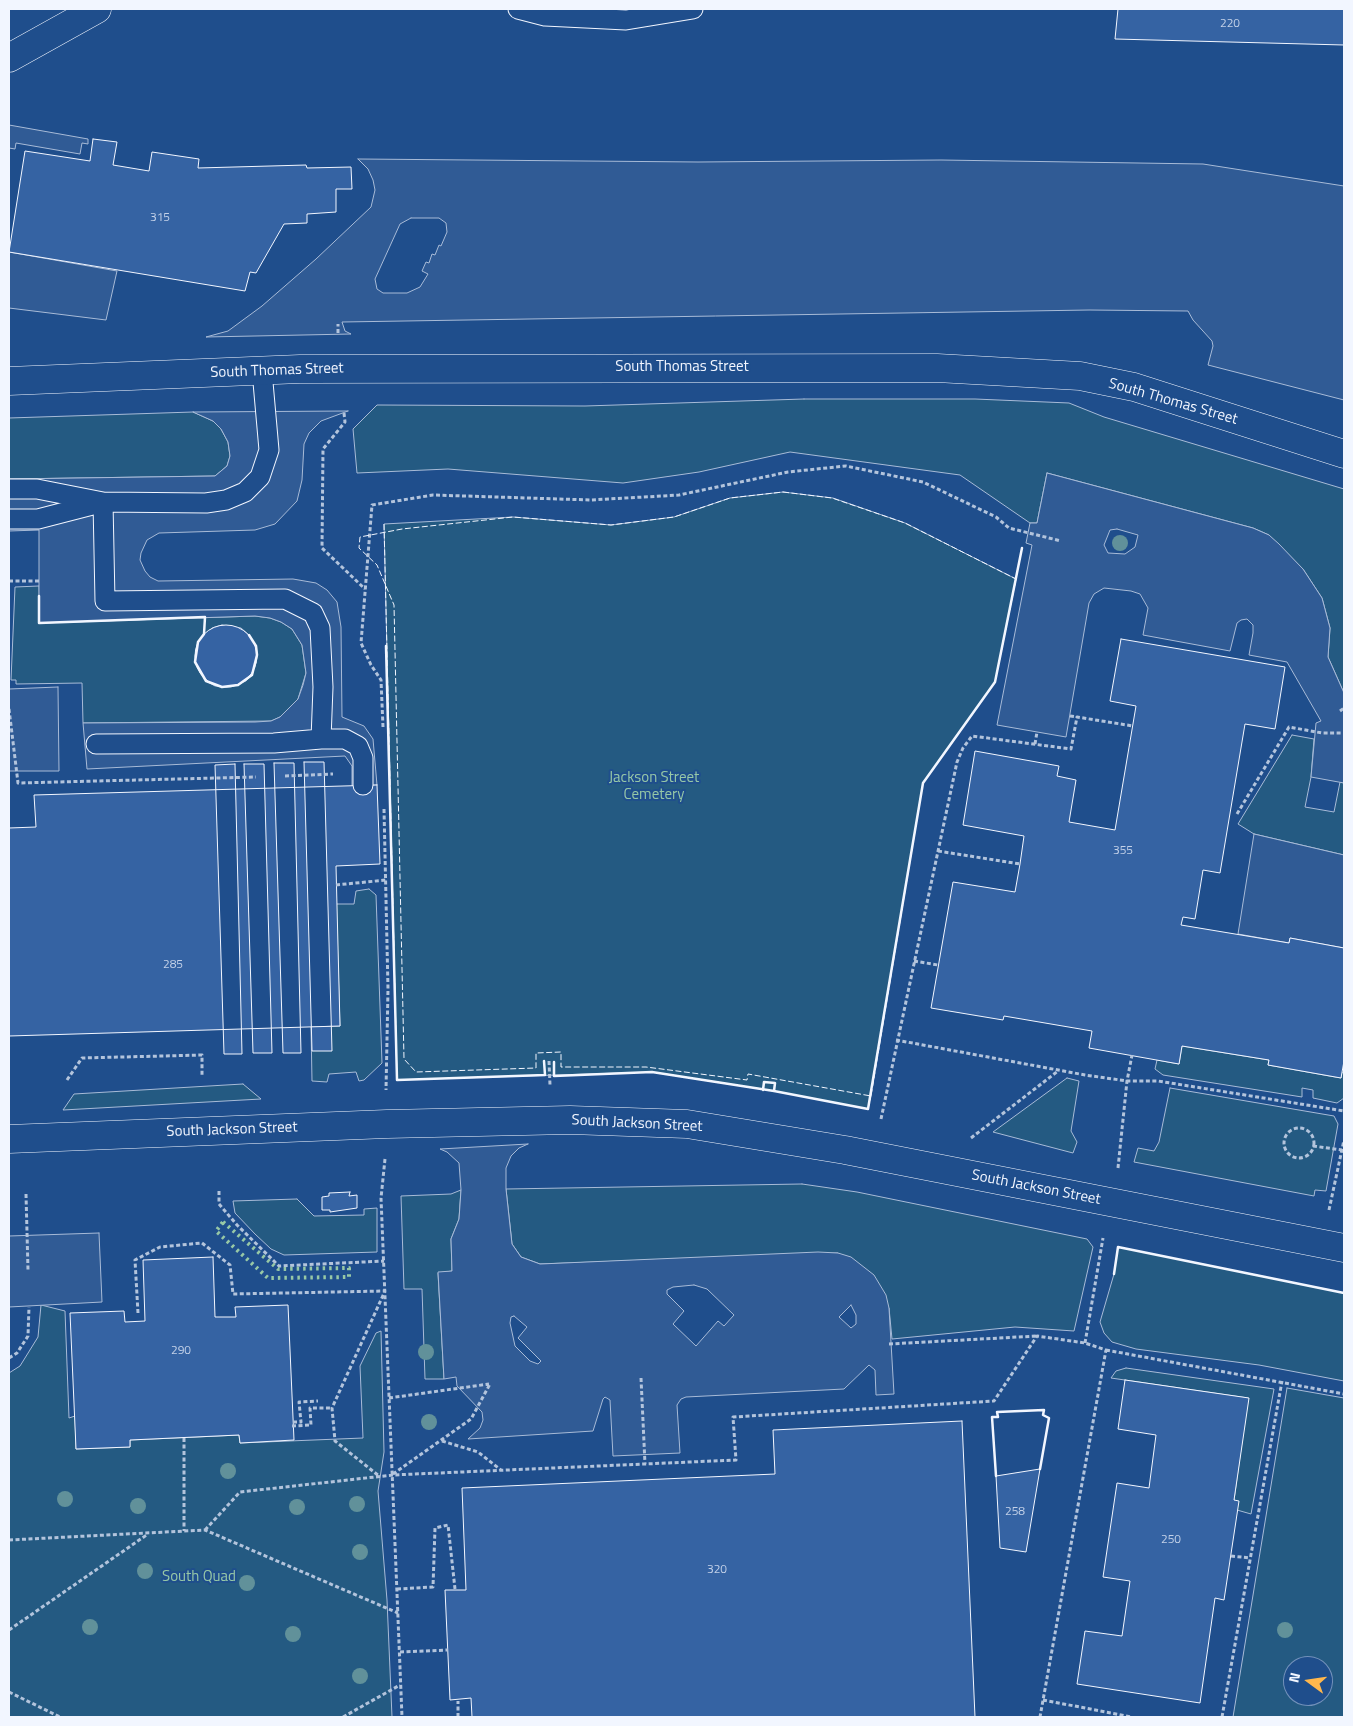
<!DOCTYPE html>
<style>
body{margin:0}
#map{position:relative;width:1353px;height:1726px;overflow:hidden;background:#1f4e8c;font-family:"Titillium Web",sans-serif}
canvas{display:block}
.frame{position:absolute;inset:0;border:10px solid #f2f6ff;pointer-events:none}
.north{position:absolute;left:1283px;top:1656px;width:50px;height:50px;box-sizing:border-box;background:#1f4e8c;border:1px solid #7391ba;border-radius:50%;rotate:284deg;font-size:14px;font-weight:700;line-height:20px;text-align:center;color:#f2f6ff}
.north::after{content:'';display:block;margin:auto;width:18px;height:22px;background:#ffb74d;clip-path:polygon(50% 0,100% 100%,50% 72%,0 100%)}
</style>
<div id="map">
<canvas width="1353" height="1726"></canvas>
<div class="frame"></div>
<div class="north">N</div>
</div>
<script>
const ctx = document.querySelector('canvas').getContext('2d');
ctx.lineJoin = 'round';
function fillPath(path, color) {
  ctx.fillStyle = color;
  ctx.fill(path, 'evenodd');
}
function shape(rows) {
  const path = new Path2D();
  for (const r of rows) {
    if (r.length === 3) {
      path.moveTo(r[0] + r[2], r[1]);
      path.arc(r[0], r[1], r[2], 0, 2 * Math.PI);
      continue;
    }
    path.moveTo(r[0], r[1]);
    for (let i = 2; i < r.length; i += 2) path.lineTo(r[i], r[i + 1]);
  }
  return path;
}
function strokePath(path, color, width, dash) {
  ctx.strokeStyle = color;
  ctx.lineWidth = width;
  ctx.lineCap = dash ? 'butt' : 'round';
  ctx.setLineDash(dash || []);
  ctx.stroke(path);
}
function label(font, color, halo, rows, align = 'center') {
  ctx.font = font + ' "Titillium Web",sans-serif';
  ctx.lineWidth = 4;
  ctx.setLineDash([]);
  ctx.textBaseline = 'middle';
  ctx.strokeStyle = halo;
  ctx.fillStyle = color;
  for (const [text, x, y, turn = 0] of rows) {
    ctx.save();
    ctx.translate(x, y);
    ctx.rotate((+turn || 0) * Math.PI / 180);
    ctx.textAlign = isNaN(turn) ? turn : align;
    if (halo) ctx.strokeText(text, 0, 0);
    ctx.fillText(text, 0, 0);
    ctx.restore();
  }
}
const green = shape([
 [804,399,975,399,1069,403,1104,417,1344,489,1344,693,1328,657,1330,628,1322,598,1303,569,1269,535,1253,528,1047,473,1037,523,1030,523,960,475,790,452,699,472,623,483,448,469,357,473,353,429,377,405,585,406,804,399],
 [193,412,213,421,221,429,228,442,230,456,227,466,215,476,9,479,9,418,193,412],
 [783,492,833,498,905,523,1016,579,995,682,923,783,868,1109,774,1091,652,1072,397,1080,384,524,513,517,611,525,674,517,730,498,783,492],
 [39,586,40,623,255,616,270,618,281,622,292,629,302,645,306,673,298,699,280,717,271,721,83,723,82,683,16,684,16,680,11,680,15,587,39,586],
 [222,625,241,628,249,635,256,646,257,655,252,675,246,681,231,687,215,686,206,681,195,662,198,642,212,628,222,625],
 [1292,735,1314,739,1311,777,1305,807,1334,812,1340,782,1344,783,1344,855,1254,834,1238,824,1292,735],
 [369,889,376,895,382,1063,364,1080,359,1081,356,1072,329,1074,327,1082,312,1081,311,1027,340,1026,336,904,354,904,356,891,369,889],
 [1182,1046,1269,1060,1268,1065,1341,1078,1342,1072,1344,1073,1344,1098,1337,1103,1313,1098,1313,1090,1302,1088,1302,1097,1163,1075,1155,1069,1157,1060,1179,1064,1182,1046],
 [1067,1078,1079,1081,1071,1131,1077,1142,1073,1153,993,1132,1067,1078],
 [243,1084,261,1099,63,1110,74,1094,243,1084],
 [1170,1088,1334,1116,1338,1124,1326,1191,1315,1190,1314,1196,1134,1162,1138,1148,1154,1151,1159,1142,1170,1088],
 [802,1184,857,1192,1087,1239,1093,1247,1074,1331,1015,1327,892,1339,889,1308,838,1253,540,1264,521,1257,512,1244,506,1189,802,1184],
 [461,1190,459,1219,451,1239,452,1271,438,1273,444,1379,425,1379,422,1289,404,1289,401,1196,451,1194,461,1190],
 [297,1199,314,1216,364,1215,364,1209,377,1208,377,1252,284,1255,271,1249,255,1234,235,1213,233,1201,297,1199],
 [1118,1247,1344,1293,1344,1381,1259,1365,1136,1349,1112,1342,1104,1333,1100,1322,1114,1274,1118,1247],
 [41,1305,65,1311,69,1418,75,1416,76,1449,130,1447,130,1440,175,1438,239,1435,240,1443,363,1438,360,1366,376,1333,381,1331,384,1452,378,1491,387,1600,392,1717,9,1717,9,1373,20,1366,38,1337,41,1305],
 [1126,1368,1274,1389,1251,1514,1237,1510,1234,1500,1248,1398,1111,1378,1116,1371,1126,1368],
 [1287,1388,1344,1398,1344,1717,1233,1717,1287,1388],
 [1293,1666,1323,1666,1323,1696,1293,1696,1293,1666]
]);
const parking = shape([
 [9,125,88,139,88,144,82,143,80,154,16,143,15,149,9,148,9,125],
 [358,159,698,162,941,160,1203,164,1344,186,1344,400,1208,365,1213,346,1212,341,1193,320,1188,311,1089,310,342,322,345,331,351,334,206,337,228,331,262,306,316,259,371,207,375,190,373,180,368,169,358,159],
 [411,218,439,218,446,223,447,232,441,246,439,245,435,255,432,254,429,263,426,262,422,271,428,274,420,287,407,293,383,293,377,289,375,279,400,224,411,218],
 [9,252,117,271,106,320,9,308,9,252],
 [348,411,321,421,309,433,304,444,302,480,297,501,275,524,255,530,159,533,147,540,141,553,140,560,145,571,150,577,158,581,293,579,316,583,327,590,337,602,341,627,342,717,364,726,373,739,377,785,352,786,352,766,345,756,87,769,83,723,255,722,271,721,280,717,298,699,303,685,306,673,302,645,292,629,281,622,270,618,255,616,39,623,39,530,9,531,9,479,215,476,227,466,230,456,228,442,221,429,213,421,193,412,348,411],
 [1047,473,1253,528,1269,535,1279,544,1303,569,1322,598,1330,628,1328,657,1344,693,1344,783,1311,777,1316,723,1321,721,1287,662,1249,655,1253,633,1253,625,1247,619,1241,620,1237,623,1230,651,1143,635,1148,608,1140,594,1131,591,1104,588,1094,594,1089,603,1066,737,997,725,1032,545,1026,543,1030,523,1037,523,1047,473],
 [1117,529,1138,535,1135,547,1125,554,1108,553,1104,545,1110,530,1117,529],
 [58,687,59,771,9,771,9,689,58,687],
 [1254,834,1344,855,1344,948,1290,938,1289,943,1238,934,1254,834],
 [528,1144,519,1148,511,1156,506,1168,506,1189,512,1244,521,1257,540,1264,818,1252,838,1253,851,1257,874,1275,886,1295,889,1308,894,1394,876,1395,875,1370,869,1365,844,1389,686,1397,681,1399,677,1405,680,1453,613,1456,610,1400,605,1397,603,1399,593,1431,468,1439,480,1428,483,1420,482,1412,457,1386,456,1377,444,1379,438,1272,452,1271,451,1239,459,1219,461,1190,459,1163,447,1152,440,1149,528,1144],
 [694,1285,707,1289,734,1315,724,1326,718,1321,696,1346,673,1324,684,1311,667,1294,667,1290,673,1287,694,1285],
 [851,1305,856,1315,856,1324,851,1328,839,1317,851,1305],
 [514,1316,527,1327,518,1338,541,1361,538,1364,530,1361,515,1346,510,1323,511,1317,514,1316],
 [99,1233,102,1302,9,1307,9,1236,99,1233]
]);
const building = shape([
 [1118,9,1344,9,1344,45,1115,39,1118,9],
 [93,139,117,142,113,165,149,171,152,152,199,159,198,168,306,165,307,168,351,167,352,189,336,189,336,212,307,214,307,223,284,224,256,273,250,272,245,291,9,252,25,151,90,161,93,139],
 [226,656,31],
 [1121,639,1285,667,1275,729,1245,724,1220,873,1203,870,1195,919,1183,917,1181,925,1289,943,1290,938,1344,948,1344,1061,1341,1078,1268,1065,1269,1060,1182,1046,1179,1064,1089,1048,1092,1031,1004,1016,1003,1020,931,1008,953,882,1015,892,1020,864,1024,836,963,825,975,751,1059,766,1057,776,1076,780,1069,822,1115,830,1136,706,1110,701,1121,639],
 [304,762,324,762,332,1051,312,1051,304,762],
 [274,763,294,763,301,1053,283,1053,274,763],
 [235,764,242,1054,224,1054,215,765,235,764],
 [244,764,264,764,272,1053,253,1053,244,764],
 [377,785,380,864,336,866,340,1026,9,1036,9,828,36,827,34,795,377,785],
 [350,1192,349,1196,357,1195,357,1208,330,1212,330,1210,322,1210,322,1197,329,1196,329,1193,350,1192],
 [213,1257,215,1317,236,1317,235,1307,288,1305,294,1440,240,1443,239,1435,195,1437,130,1440,130,1447,76,1449,70,1313,124,1311,125,1322,145,1321,143,1260,213,1257],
 [1125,1380,1249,1398,1234,1500,1239,1501,1224,1600,1215,1598,1200,1703,1077,1684,1085,1631,1122,1636,1130,1581,1103,1577,1117,1483,1149,1488,1156,1435,1118,1429,1125,1380],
 [962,1421,975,1717,472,1717,471,1698,450,1700,445,1590,466,1590,462,1488,775,1474,773,1430,962,1421],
 [1040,1469,1026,1552,1000,1548,996,1476,1040,1469]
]);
const path = shape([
 [338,333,338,324],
 [344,413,345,422,323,449,322,548,365,589],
 [9,581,39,581],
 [9,709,18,783,256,777],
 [1340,711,1344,708],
 [1070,716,1077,717],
 [383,727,381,680,371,665,361,643,372,505,433,495,591,500,679,495,788,472,846,466,923,482,996,517,1009,528,1061,541],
 [1035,744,1037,732],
 [285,776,333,774],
 [384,809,388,989,386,1090],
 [1237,814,1289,727,1322,733,1344,733],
 [938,851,1020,864],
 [336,885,386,880],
 [914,961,938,965],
 [896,1040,1085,1075,1127,1081,1158,1081,1344,1111],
 [549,1061,550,1085],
 [67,1080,82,1058,202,1055,202,1076],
 [881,1119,957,762,963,748,972,736,1071,749,1077,717,1133,726],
 [1299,1143,15],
 [971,1138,1058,1071],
 [1313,1146,1342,1150],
 [385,1159,381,1198,402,1717],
 [1118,1168,1127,1081,1132,1055],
 [219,1191,219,1204,237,1225,279,1266,384,1261],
 [26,1194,28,1270],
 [1329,1210,1344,1140],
 [138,1313,135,1260,160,1247,202,1243,230,1265,233,1294,385,1291,332,1408,335,1441,379,1476],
 [1085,1343,1103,1238],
 [889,1344,1037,1336],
 [1106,1350,1344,1394],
 [9,1358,17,1353,28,1336,29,1307],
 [641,1378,645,1464],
 [389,1398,489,1384],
 [293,1422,301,1422,299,1402,318,1401],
 [292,1426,311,1425,310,1408,332,1408],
 [184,1438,184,1531],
 [442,1441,478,1452,501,1470],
 [393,1474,471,1419,490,1384],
 [205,1530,240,1492,393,1475,736,1460,733,1417,994,1401,1037,1336,1085,1343,1106,1350,1040,1717],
 [9,1540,205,1530,398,1613],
 [1231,1556,1250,1558],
 [397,1589,433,1587,435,1528,448,1525,455,1589],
 [9,1630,148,1534],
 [400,1652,448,1650],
 [9,1692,60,1717],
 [1043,1700,1132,1717],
 [343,1717,400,1685],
 [458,1717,458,1701],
 [1222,1717,1282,1381]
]);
const service = shape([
 [518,9,545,16,626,20,693,9],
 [9,489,37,489,103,502,206,503,226,500,245,492,260,477,269,450,262,371],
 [9,519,38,519,100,503],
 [321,739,345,739,358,746,363,758,363,785],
 [96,744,274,743,321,739,323,687,320,628,313,613,285,599,105,601,103,502]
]);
const minor = shape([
 [9,58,97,9],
 [9,1139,387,1124,570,1120,687,1124,845,1150,1344,1248]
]);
const secondary = shape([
 [9,381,300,369,937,368,1080,376,1134,387,1344,454]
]);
const hedge = shape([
 [223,1222,278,1269,349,1268,349,1277,268,1278,216,1231,223,1222]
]);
const fence = shape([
 [783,492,832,498,905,523,1016,579,995,682,923,783,871,1096,748,1074,747,1080,646,1067,561,1067,561,1052,536,1053,536,1068,416,1072,404,1059,394,605,377,565,359,548,360,537,402,529,513,517,611,525,674,517,730,498,783,492],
 [384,524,397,1080],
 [868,1109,871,1095]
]);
const wall = shape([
 [39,596,39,623,205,617,204,634,198,642,195,662,206,681,222,687,238,685,252,675,257,655,256,646,249,635],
 [386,646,397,1080,545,1075,544,1061],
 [554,1062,554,1076,652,1072,774,1091,868,1109,923,783,995,682,1022,548],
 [763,1090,764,1082,775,1083,774,1091],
 [1114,1274,1118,1247,1344,1293],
 [996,1476,992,1417,998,1417,997,1412,1044,1410,1043,1415,1049,1418,1040,1469]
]);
const trees = [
 [1120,543],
 [426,1352],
 [429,1422],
 [228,1471],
 [65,1499],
 [357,1504],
 [138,1506],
 [297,1507],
 [360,1552],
 [145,1571],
 [247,1583],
 [90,1627],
 [1285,1630],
 [293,1634],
 [360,1676]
];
const numberNames = [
 ["220",1230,24],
 ["315",160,218],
 ["355",1123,851],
 ["285",173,965],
 ["290",181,1351],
 ["258",1015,1512],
 ["250",1171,1540],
 ["320",717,1570]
];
const streetNames = [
 ["South Thomas Street",682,367],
 ["South Thomas Street",277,371,-2],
 ["South Thomas Street",1173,402,16],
 ["South Jackson Street",637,1124,3],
 ["South Jackson Street",232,1130,-2],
 ["South Jackson Street",1036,1188,11]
];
const parkNames = [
 ["Jackson Street",654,778],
 ["Cemetery",654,795],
 ["South Quad",199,1577]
];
fillPath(green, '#245a82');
strokePath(green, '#a8bbd7', 1);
fillPath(parking, '#305b95');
strokePath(parking, '#a8bbd7', 1);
fillPath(building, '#3563a3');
strokePath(building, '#f2f6ff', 1);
strokePath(service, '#f2f6ff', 21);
strokePath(minor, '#f2f6ff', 29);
strokePath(secondary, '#f2f6ff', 29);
strokePath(path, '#b3c4dc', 3, [4, 2.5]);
strokePath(service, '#1f4e8c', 19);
strokePath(minor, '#1f4e8c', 28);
strokePath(secondary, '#1f4e8c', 28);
strokePath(hedge, '#97c8a6', 4, [2.5, 4]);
strokePath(fence, '#f2f6ff', 1, [6, 2.5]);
strokePath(wall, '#f2f6ff', 2.5);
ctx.fillStyle = '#61919a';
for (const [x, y] of trees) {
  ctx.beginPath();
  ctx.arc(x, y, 8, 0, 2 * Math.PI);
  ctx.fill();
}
label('12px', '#c3d1e8', null, numberNames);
label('15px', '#f2f6ff', '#1f4e8c', streetNames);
label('15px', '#97c8a6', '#1f4e8c', parkNames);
</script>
